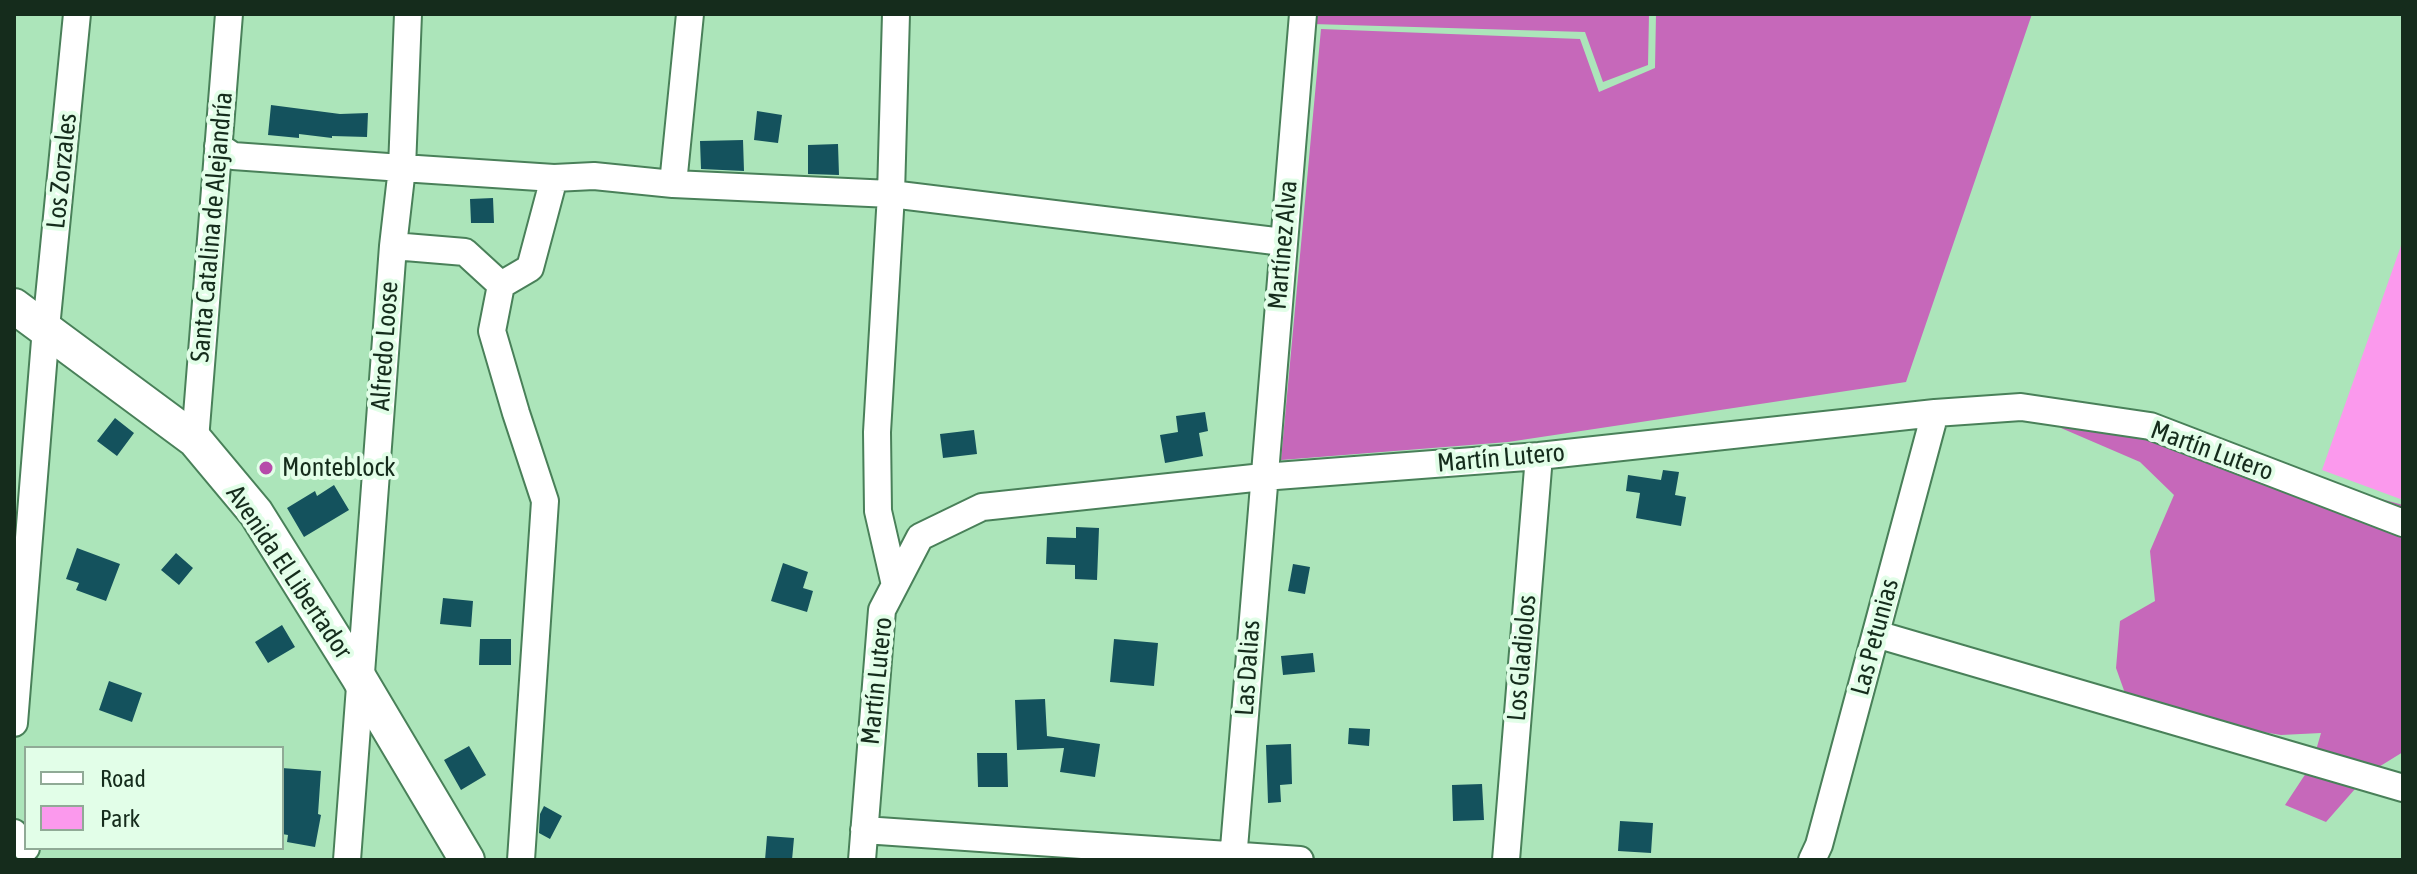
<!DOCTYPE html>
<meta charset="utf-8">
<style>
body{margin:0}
#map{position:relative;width:2417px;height:874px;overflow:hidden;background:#ace5ba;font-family:"Asap Condensed",sans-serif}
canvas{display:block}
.frame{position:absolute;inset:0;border:16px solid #152c1c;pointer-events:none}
.legend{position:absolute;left:24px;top:746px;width:260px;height:104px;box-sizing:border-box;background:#e2fee8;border:2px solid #90aa96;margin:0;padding:10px 14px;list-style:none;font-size:24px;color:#152c1c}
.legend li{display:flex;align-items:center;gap:16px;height:40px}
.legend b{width:40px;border:2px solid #90aa96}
</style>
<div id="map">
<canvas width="2417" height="874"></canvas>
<div class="frame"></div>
<ul class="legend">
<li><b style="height:10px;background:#fff"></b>Road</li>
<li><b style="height:22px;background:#fb99ed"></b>Park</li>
</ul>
</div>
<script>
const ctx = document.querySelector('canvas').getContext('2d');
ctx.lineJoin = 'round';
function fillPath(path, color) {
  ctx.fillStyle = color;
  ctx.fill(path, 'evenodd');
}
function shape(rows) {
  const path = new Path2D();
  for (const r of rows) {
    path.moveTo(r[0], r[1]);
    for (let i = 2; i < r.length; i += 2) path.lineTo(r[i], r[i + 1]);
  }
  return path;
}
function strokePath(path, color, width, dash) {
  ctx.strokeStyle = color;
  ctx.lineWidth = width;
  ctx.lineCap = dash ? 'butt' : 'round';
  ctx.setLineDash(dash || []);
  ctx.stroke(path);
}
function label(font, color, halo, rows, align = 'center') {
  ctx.font = font + ' "Asap Condensed",sans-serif';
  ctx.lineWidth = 8;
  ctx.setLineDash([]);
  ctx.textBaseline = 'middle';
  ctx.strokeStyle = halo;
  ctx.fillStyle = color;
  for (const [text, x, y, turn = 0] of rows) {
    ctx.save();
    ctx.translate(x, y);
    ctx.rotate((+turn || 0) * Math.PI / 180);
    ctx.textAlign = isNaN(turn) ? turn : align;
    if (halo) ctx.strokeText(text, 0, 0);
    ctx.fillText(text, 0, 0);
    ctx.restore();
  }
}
const green = shape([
 [2403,240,2403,500,2322,470]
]);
const forest = shape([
 [1312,14,1649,14,1648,65,1603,82,1585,32,1312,24],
 [1656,14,2032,14,1906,382,1508,442,1281,460,1321,29,1580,39,1599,92,1655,68],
 [2047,408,2403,505,2403,752,2369,773,2326,822,2285,805,2312,764,2321,733,2281,735,2131,710,2116,668,2120,621,2155,601,2150,551,2174,495,2140,462,2061,428]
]);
const building = shape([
 [271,105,340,114,368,113,367,137,332,136,332,138,299,134,299,138,268,135],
 [757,111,782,115,778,143,754,140],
 [743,140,744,171,701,169,700,141],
 [838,144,839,175,808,174,808,145],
 [493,198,494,223,471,223,470,199],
 [1205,412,1208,431,1199,433,1203,456,1165,463,1160,435,1178,432,1176,416],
 [115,418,134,433,117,456,97,441],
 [974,430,977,454,943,458,940,434],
 [1663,470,1679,472,1675,495,1686,497,1681,526,1636,518,1640,493,1626,491,1628,475,1661,480],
 [334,485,349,510,304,537,287,508,315,491,317,496],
 [1076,527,1099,528,1097,580,1075,579,1075,565,1046,564,1047,537,1076,538],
 [77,548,120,564,106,601,76,590,79,583,66,579],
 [176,553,193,568,179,585,161,570],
 [783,563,808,572,803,588,813,591,807,612,771,601],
 [1293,564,1310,567,1305,594,1288,591],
 [443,598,473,601,471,627,440,624],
 [282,625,295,647,268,663,255,642],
 [480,639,511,639,511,665,479,665],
 [1114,639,1158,643,1154,686,1110,682],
 [1313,653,1315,672,1283,675,1281,656],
 [109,681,142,693,132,722,99,710],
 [1045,699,1047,736,1100,744,1095,777,1060,772,1064,748,1017,750,1015,700],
 [1349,728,1370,729,1369,746,1348,744],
 [1291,744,1292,784,1280,785,1281,802,1268,803,1266,745],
 [469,746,486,775,461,790,444,760],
 [977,753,1007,753,1008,787,978,787],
 [282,768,321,771,318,814,321,815,315,847,287,842,288,835,282,834],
 [1482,784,1484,820,1453,821,1452,785],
 [544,806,562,816,550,839,539,833,540,814],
 [1620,821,1653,823,1651,853,1618,851],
 [767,836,794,838,792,860,765,860]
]);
const minor = shape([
 [218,146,233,156,402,168,554,178,594,176,673,184,891,194,1283,242],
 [673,184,690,14],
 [393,246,465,252,501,285],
 [195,440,229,14],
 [895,585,878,511,877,432,891,194,896,14],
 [1876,634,2403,788],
 [14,723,46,328,77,14],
 [864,830,1300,860],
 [14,833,26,848],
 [347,860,393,246,402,168,408,14],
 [521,860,545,501,516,413,492,331,501,285,530,268,554,178],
 [862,860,882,610,920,537,982,507,1263,477,1539,456,1935,413,2021,407,2150,426,2403,523],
 [1233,860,1303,14],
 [1506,860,1539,456],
 [1812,860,1819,845,1935,413]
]);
const major = shape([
 [14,306,195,440,256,513,359,678,467,860]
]);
const markers = [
 [266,468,8,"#b64aaa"]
];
const streetNames = [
 ["Los Zorzales",62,171,-84],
 ["Santa Catalina de Alejandría",212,227,-85],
 ["Martínez Alva",1283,245,-85],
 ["Alfredo Loose",385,346,-86],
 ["Martín Lutero",2212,451,20],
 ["Martín Lutero",1501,458,-5],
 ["Avenida El Libertador",289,572,56],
 ["Las Petunias",1875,637,-75],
 ["Los Gladiolos",1522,658,-85],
 ["Las Dalias",1248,668,-86],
 ["Martín Lutero",877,681,-84]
];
const poiNames = [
 ["Monteblock",282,468]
];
fillPath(green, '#fb99ed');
fillPath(forest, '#c668ba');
fillPath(building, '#14525d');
strokePath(minor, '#498059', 30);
strokePath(major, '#498059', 38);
strokePath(minor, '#fff', 26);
strokePath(major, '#fff', 34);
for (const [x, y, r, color] of markers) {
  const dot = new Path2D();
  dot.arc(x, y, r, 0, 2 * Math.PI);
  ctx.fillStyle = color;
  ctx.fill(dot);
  strokePath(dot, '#e2fee8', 3);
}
label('26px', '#152c1c', '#e2fee8', streetNames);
label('26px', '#152c1c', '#e2fee8', poiNames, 'left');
</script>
